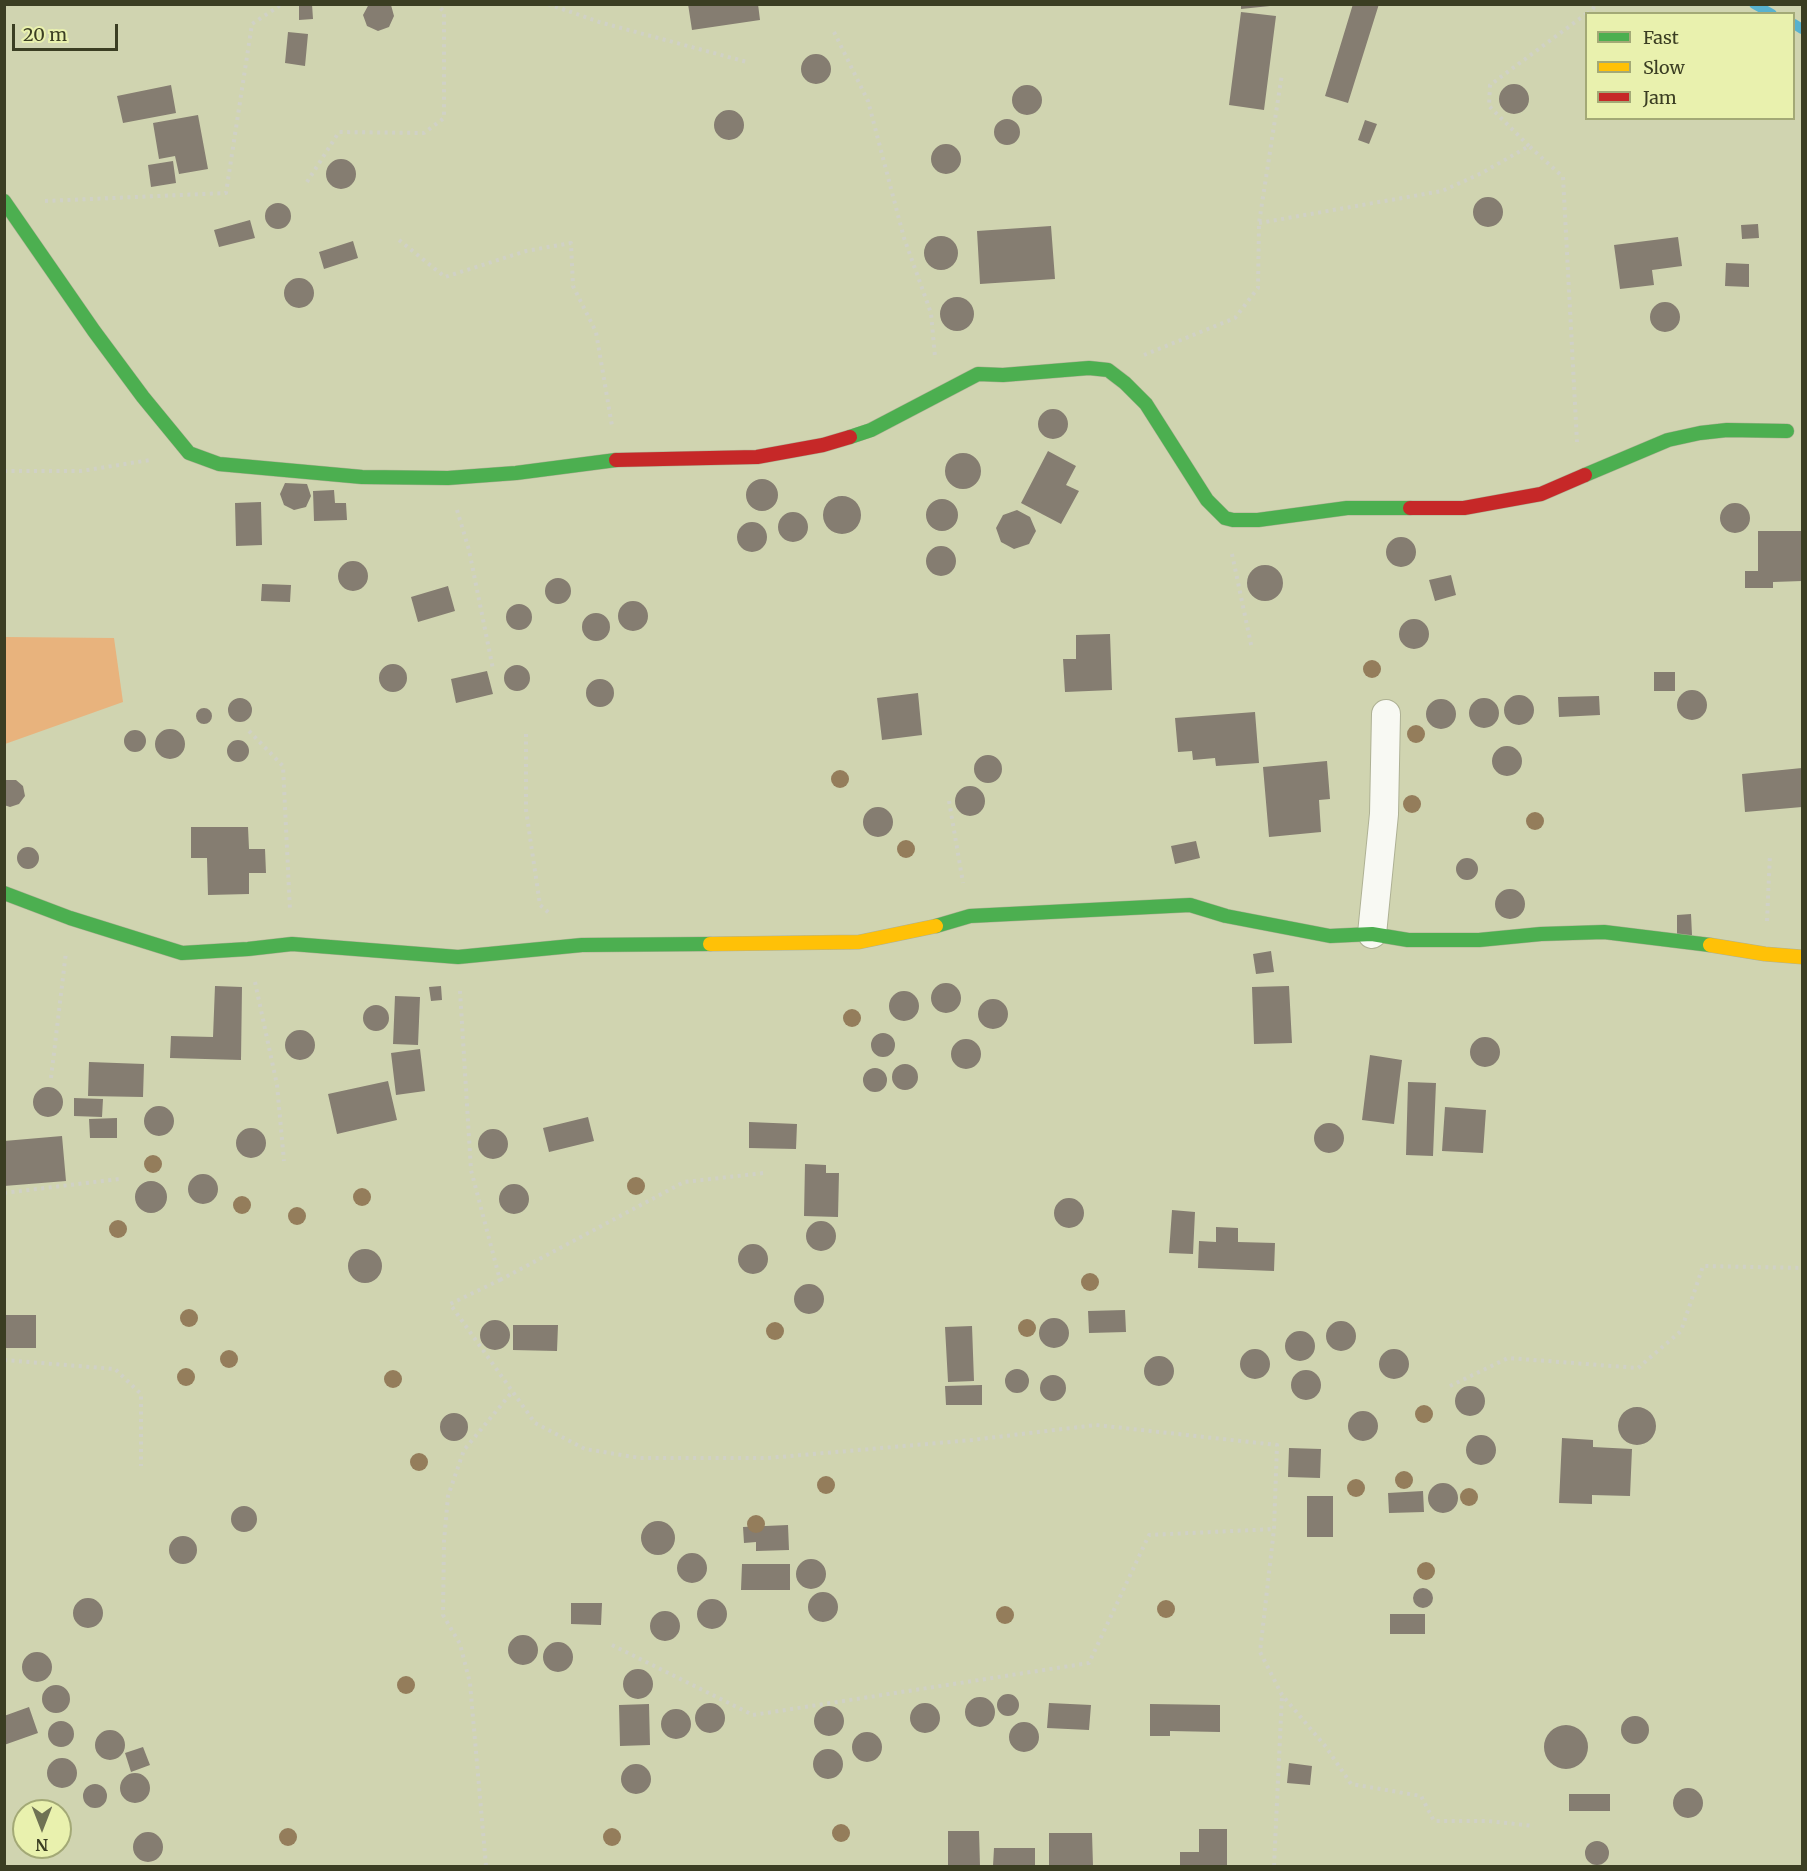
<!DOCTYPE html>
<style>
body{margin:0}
#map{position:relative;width:1807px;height:1871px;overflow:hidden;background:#d0d4b0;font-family:Merriweather,serif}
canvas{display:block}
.frame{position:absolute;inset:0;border:6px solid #3b3e23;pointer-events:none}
.legend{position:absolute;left:1585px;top:12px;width:210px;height:108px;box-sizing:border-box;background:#e9f1ae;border:2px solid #a3a976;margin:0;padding:8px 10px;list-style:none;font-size:18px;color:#3b3e23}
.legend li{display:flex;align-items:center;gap:12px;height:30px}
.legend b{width:30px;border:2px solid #a3a976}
.north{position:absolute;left:12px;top:1799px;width:60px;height:60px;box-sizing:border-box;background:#e9f1ae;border:2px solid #a3a976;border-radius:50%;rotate:180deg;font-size:16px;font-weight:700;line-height:24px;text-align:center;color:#3b3e23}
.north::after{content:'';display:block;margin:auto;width:21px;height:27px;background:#6f7254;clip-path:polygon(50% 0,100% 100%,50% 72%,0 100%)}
.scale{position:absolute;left:12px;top:24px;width:106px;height:27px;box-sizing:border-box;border:3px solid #3b3e23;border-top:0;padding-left:8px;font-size:18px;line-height:21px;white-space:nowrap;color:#3b3e23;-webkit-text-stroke:4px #e9f1ae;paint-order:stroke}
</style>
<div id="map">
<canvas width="1807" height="1871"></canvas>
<div class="frame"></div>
<ul class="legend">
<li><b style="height:8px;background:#4caf50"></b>Fast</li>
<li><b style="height:8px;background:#ffc107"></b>Slow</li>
<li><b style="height:8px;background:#c62828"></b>Jam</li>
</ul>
<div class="north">N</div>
<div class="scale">20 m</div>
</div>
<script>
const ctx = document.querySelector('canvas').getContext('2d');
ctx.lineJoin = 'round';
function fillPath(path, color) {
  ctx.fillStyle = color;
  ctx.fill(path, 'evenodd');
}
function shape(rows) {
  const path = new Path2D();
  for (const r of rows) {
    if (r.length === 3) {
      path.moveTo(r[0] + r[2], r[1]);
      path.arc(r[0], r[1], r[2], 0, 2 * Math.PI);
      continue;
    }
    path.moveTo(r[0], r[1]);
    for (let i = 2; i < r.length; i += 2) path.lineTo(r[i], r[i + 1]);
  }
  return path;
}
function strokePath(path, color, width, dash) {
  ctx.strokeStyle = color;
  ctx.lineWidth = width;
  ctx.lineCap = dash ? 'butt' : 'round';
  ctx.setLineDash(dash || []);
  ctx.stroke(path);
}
const green = shape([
 [5,637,114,638,123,702,5,744]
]);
const stream = shape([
 [1754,4,1772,14],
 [1794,24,1802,29]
]);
const building = shape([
 [299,4,312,4,313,19,299,20],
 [369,4,391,5,394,16,389,27,378,31,367,26,363,15],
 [688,4,758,4,760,20,692,30],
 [1241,4,1270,4,1270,6,1241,9],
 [1353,4,1379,4,1348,103,1325,96],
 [1241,12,1276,16,1264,110,1229,105],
 [288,32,308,34,305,66,285,63],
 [816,69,15],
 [1514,99,15],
 [171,85,176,113,123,123,117,96],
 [1027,100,15],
 [729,125,15],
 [198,115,208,169,179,174,175,156,159,159,153,123],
 [1007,132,13],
 [1365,120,1377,124,1369,144,1358,140],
 [946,159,15],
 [341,174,15],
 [173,161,176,183,151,187,148,165],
 [1488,212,15],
 [278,216,13],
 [250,220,255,238,219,247,214,230],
 [1758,224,1759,238,1742,239,1741,225],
 [1051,226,1055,279,980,284,977,231],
 [941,253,17],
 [1678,237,1682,266,1652,270,1654,285,1620,289,1614,245],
 [353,241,358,258,324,269,319,252],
 [1726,263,1749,264,1749,287,1725,286],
 [299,293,15],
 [957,314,17],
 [1665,317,15],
 [1053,424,15],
 [1048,451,1076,466,1066,485,1079,491,1061,524,1021,503],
 [963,471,18],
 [762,495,16],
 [285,483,307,484,311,496,306,507,294,510,284,505,280,494],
 [334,490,335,503,346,503,347,520,314,521,313,491],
 [842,515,19],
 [942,515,16],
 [261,502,262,545,236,546,235,503],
 [1735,518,15],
 [1017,510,1030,517,1036,531,1029,544,1014,549,1001,542,996,528,1003,515],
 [793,527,15],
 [752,537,15],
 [1758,531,1802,531,1802,581,1773,582,1773,588,1745,588,1745,571,1758,571],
 [1401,552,15],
 [941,561,15],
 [353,576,15],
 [1265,583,18],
 [1451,575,1456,595,1435,601,1429,580],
 [558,591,13],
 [262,584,291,585,290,602,261,601],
 [448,586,455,611,418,622,411,597],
 [633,616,15],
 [519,617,13],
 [596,627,14],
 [1414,634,15],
 [1110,634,1112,690,1065,692,1063,659,1076,659,1076,635],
 [393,678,14],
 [517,678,13],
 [487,671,493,694,456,703,451,679],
 [1654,672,1675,672,1675,691,1654,691],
 [600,693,14],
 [1692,705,15],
 [918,693,922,735,882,740,877,698],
 [1519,710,15],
 [1599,696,1600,715,1559,717,1558,697],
 [240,710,12],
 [1484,713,15],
 [1441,714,15],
 [204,716,8],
 [1255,712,1259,763,1216,766,1215,758,1193,760,1192,751,1178,752,1175,718],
 [170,744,15],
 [135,741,11],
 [238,751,11],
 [1507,761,15],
 [988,769,14],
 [1327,761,1330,799,1319,800,1321,832,1269,837,1263,767],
 [1802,768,1802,807,1745,812,1742,774],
 [4,780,16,780,23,786,25,796,19,804,10,807,4,805],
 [970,801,15],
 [878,822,15],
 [191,827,248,827,249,849,265,849,266,873,249,873,249,894,208,895,207,858,191,858],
 [1196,841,1200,858,1175,864,1171,846],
 [28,858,11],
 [1467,869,11],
 [1510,904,15],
 [1691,914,1692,935,1677,935,1677,915],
 [1271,951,1274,972,1256,974,1253,954],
 [946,998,15],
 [215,986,242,987,241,1060,170,1058,171,1036,213,1037],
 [441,986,442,1000,431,1001,429,987],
 [1289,986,1292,1043,1254,1044,1252,987],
 [904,1006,15],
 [395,996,420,997,418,1045,393,1044],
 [993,1014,15],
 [376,1018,13],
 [300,1045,15],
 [883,1045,12],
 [1485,1052,15],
 [966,1054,15],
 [420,1049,425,1091,396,1095,391,1053],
 [1370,1055,1402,1060,1394,1124,1362,1120],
 [89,1062,144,1064,143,1097,88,1096],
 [905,1077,13],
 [875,1080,12],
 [388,1081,397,1120,337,1134,328,1094],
 [1408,1082,1436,1083,1433,1156,1406,1155],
 [48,1102,15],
 [74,1098,103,1099,102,1117,74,1116],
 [159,1121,15],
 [1445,1107,1486,1110,1483,1153,1442,1151],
 [588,1117,594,1141,549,1152,543,1128],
 [117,1118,117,1138,90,1138,89,1119],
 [749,1122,797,1124,796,1149,749,1148],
 [1329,1138,15],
 [251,1143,15],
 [493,1144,15],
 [62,1136,66,1181,4,1186,4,1141],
 [805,1164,826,1165,826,1173,839,1173,838,1217,804,1216],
 [203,1189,15],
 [151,1197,16],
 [514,1199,15],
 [1069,1213,15],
 [1172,1210,1195,1212,1193,1254,1169,1253],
 [821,1236,15],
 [1216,1227,1238,1228,1238,1242,1275,1243,1274,1271,1198,1268,1199,1241,1216,1242],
 [753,1259,15],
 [365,1266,17],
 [809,1299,15],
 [1125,1310,1126,1332,1089,1333,1088,1311],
 [4,1315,36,1315,36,1348,4,1348],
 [1054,1333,15],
 [495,1335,15],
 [1341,1336,15],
 [513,1325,558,1325,557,1351,513,1350],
 [972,1326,974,1381,948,1382,945,1327],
 [1300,1346,15],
 [1255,1364,15],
 [1394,1364,15],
 [1159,1371,15],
 [1017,1381,12],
 [1306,1385,15],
 [1053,1388,13],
 [982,1385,982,1405,946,1405,945,1386],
 [1470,1401,15],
 [1637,1426,19],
 [1363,1426,15],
 [454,1427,14],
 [1481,1450,15],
 [1562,1438,1593,1440,1593,1447,1632,1449,1630,1496,1592,1495,1592,1504,1559,1503],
 [1289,1448,1321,1449,1320,1478,1288,1477],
 [1443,1498,15],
 [1423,1491,1424,1512,1389,1513,1388,1493],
 [1307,1496,1333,1496,1333,1537,1307,1537],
 [244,1519,13],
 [658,1538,17],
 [788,1525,789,1550,756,1551,756,1542,744,1543,743,1527],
 [183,1550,14],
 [692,1568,15],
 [811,1574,15],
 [742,1564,790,1564,790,1590,741,1590],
 [1423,1598,10],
 [823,1607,15],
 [88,1613,15],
 [712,1614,15],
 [571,1603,602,1603,601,1625,571,1624],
 [665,1626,15],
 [1390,1614,1425,1614,1425,1634,1390,1634],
 [523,1650,15],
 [558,1657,15],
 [37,1667,15],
 [638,1684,15],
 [56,1699,14],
 [1008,1705,11],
 [980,1712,15],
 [1049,1703,1091,1705,1089,1730,1047,1728],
 [710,1718,15],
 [925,1718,15],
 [649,1704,650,1745,620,1746,619,1705],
 [1150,1704,1220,1705,1220,1732,1170,1731,1170,1736,1150,1736],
 [829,1721,15],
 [29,1707,38,1733,4,1745,4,1716],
 [676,1724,15],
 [1635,1730,14],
 [61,1734,13],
 [1024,1737,15],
 [1566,1747,22],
 [110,1745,15],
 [867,1747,15],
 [143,1747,150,1765,131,1772,125,1753],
 [828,1764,15],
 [62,1773,15],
 [1289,1763,1312,1766,1310,1785,1287,1783],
 [636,1779,15],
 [135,1788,15],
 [95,1796,12],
 [1688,1803,15],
 [1569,1794,1610,1794,1610,1811,1569,1811],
 [1199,1829,1227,1829,1227,1866,1180,1866,1180,1852,1199,1852],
 [948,1831,979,1831,980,1866,948,1866],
 [148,1847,15],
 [1049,1833,1092,1833,1093,1866,1049,1866],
 [1597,1853,12],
 [994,1848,1035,1848,1035,1866,993,1866]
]);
const path = shape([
 [548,4,599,22,747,62],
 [1587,14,1593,9,1595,4],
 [834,32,868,101,904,238,931,313,935,357],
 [1529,146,1489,106,1490,85,1586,14],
 [307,182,339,132,424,133,444,118,444,12,437,4],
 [45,201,226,193,252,24,282,4],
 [1259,223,1442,191,1482,173,1529,146,1563,177,1577,442],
 [399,240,445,277,526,251,571,243,573,286,596,332,612,426],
 [1144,355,1235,318,1258,288,1259,223,1282,74],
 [4,471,81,471,150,460],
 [457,510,469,550,493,669],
 [1232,554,1252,649],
 [249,731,283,766,290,910],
 [526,734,526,810,540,905,549,913],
 [949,801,963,883],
 [1767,921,1770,854],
 [255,982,277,1085,284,1161],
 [460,991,471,1170,500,1280,450,1304,535,1423,585,1449,640,1458,768,1458,972,1440,1096,1425,1277,1445,1274,1529,1260,1652,1282,1695,1326,1747,1351,1784,1421,1796,1434,1821,1488,1821,1534,1826],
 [51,1078,66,952],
 [4,1193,119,1179],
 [500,1280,684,1182,764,1173],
 [4,1360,115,1369,141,1394,141,1466],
 [1450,1386,1508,1358,1638,1368,1681,1331,1703,1266,1802,1268],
 [612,1645,753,1715,1089,1663,1149,1535,1274,1529],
 [486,1866,470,1683,460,1644,443,1615,444,1541,448,1496,464,1450,512,1392],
 [1274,1866,1282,1695]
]);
const street = shape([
 [1372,934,1384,814,1386,714]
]);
const fast = shape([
 [4,201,94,331,143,397,189,453,219,464,362,477,448,478,516,473,616,460],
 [850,437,871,430,978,374,1003,375,1089,368,1108,370,1125,383,1146,404,1207,500,1225,518,1233,520,1258,520,1347,508,1410,508],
 [1585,475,1668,440,1700,433,1727,430,1787,431],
 [4,893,70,918,182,953,248,949,292,944,458,957,582,945,710,944],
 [936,926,970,916,1190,905,1226,916,1330,936,1372,934,1408,940,1479,940,1541,934,1604,932,1710,945]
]);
const slow = shape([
 [710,944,859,942,936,926],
 [1710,945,1765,954,1802,957]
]);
const jam = shape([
 [616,460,757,457,823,445,850,437],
 [1410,508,1464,508,1541,494,1585,475]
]);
const trees = [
 [1372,669],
 [1416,734],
 [840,779],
 [1412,804],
 [1535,821],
 [906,849],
 [852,1018],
 [153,1164],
 [636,1186],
 [362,1197],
 [242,1205],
 [297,1216],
 [118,1229],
 [1090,1282],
 [189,1318],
 [1027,1328],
 [775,1331],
 [229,1359],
 [186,1377],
 [393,1379],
 [1424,1414],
 [419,1462],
 [1404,1480],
 [826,1485],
 [1356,1488],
 [1469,1497],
 [756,1524],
 [1426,1571],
 [1166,1609],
 [1005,1615],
 [406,1685],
 [841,1833],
 [288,1837],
 [612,1837]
];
fillPath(green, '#e8b37d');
strokePath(stream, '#58b2cf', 10);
fillPath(building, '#857d71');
strokePath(street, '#aeb194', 30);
strokePath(fast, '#aeb194', 15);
strokePath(slow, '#aeb194', 15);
strokePath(jam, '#aeb194', 15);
strokePath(path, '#d0d1c6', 4, [3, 4.5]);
strokePath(street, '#f8f9f3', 28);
strokePath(fast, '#4caf50', 14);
strokePath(slow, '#ffc107', 14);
strokePath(jam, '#c62828', 14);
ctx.fillStyle = '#947d5b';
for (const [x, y] of trees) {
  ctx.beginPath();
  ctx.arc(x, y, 9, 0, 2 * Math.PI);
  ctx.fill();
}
</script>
